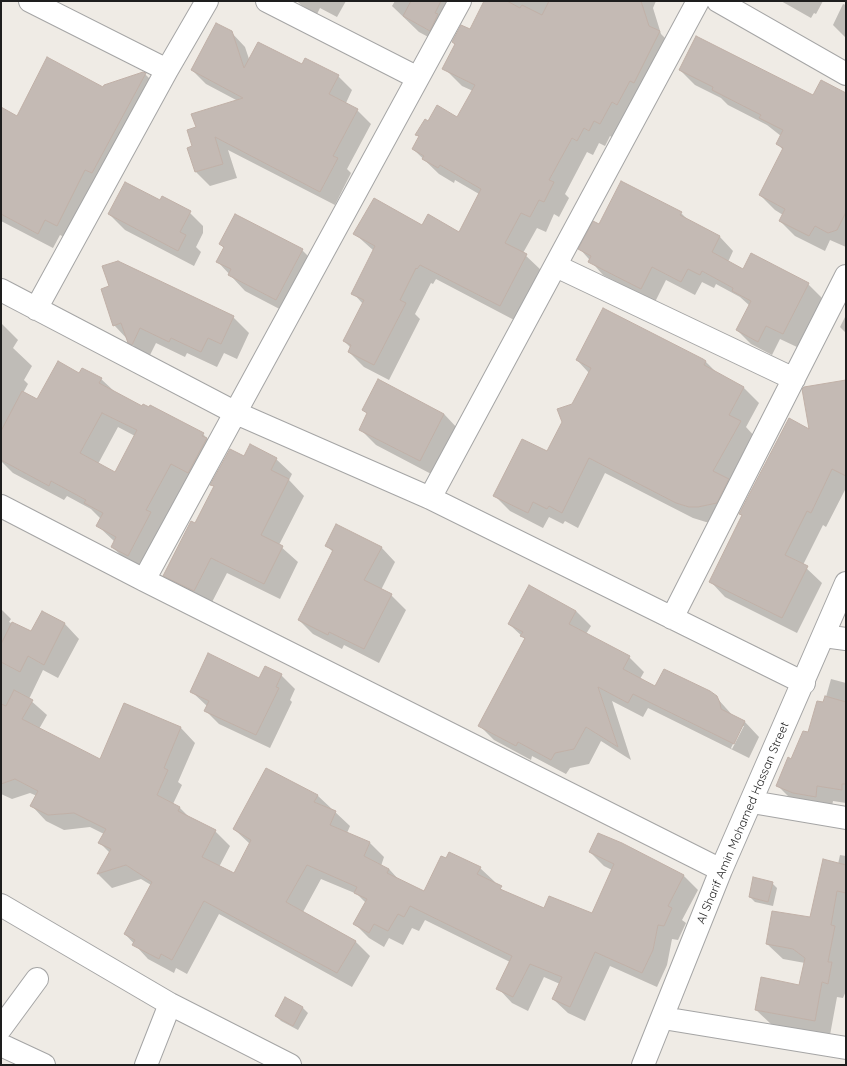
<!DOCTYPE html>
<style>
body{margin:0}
#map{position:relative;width:847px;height:1066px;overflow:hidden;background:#efebe5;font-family:Quicksand,sans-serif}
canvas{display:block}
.frame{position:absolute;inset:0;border:2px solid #1e1e1e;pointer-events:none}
</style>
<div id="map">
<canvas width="847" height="1066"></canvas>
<div class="frame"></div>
</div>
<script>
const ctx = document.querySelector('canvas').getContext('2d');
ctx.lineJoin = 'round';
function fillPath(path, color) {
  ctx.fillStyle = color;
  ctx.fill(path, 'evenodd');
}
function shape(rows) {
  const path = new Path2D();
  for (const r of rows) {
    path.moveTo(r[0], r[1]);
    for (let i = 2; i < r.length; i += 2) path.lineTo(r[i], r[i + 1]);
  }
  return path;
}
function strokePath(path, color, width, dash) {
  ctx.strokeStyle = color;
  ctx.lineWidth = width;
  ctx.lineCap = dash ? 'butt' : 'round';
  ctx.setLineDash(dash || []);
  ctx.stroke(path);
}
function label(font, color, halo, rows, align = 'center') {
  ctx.font = font + ' Quicksand,sans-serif';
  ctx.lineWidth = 3.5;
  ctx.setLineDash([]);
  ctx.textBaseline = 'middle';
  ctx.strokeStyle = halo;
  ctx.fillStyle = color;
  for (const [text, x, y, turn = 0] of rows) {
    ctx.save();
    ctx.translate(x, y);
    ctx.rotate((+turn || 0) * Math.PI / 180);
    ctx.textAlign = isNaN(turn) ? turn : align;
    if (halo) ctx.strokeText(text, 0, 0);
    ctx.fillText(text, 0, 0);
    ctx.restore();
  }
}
const shadow = shape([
 [297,1,346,1,337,17,320,8,317,14,301,5],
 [395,1,464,1,445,46,419,32,392,6],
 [485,1,656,1,653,8,661,34,675,48,615,139,610,136,605,146,599,143,593,155,587,152,565,194,569,198,559,217,554,214,546,232,537,228,523,253,542,271,516,321,436,279,433,284,431,283,415,314,420,319,389,380,364,367,349,352,351,348,344,341,363,304,353,293,374,251,355,234,423,226,459,233,479,194,455,180,454,183,439,174,413,149,420,137,417,134,428,122,457,118,473,91,462,86,446,70,455,45,453,42,470,31],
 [781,1,823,1,816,14,814,13,811,18],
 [843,4,846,5,846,38,833,25],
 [231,32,245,47,249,59,302,66,338,76,352,90,346,103,357,110,371,124,347,169,351,173,335,205,228,150,237,178,210,186,196,172,193,147,197,128,238,101,206,84,192,70],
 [680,70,814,97,846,94,846,247,830,240,825,251,795,236,780,221,783,215,775,210,760,195,783,150,777,143,781,136,767,125,728,105,721,98,695,85],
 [145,74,160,89,73,241,60,235,53,248,1,221,1,108,17,117],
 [161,201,187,210,203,226,203,233,196,247,201,252,194,266,125,230,109,214],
 [681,213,689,221,720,237,733,251,728,262,743,271,808,284,822,298,797,347,780,339,772,355,751,344,737,330,750,306,740,297,716,284,714,288,702,282,695,295,666,280,655,302,603,275,580,249,599,225],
 [220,244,302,250,318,266,291,315,245,291,218,262,225,249],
 [110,287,233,317,249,333,237,359,224,353,217,367,187,353,185,357,156,343,148,359,145,358,114,325],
 [846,315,846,333,840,327],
 [1,323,18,340,13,348,32,366,24,380,28,384,23,393,38,400,80,374,101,379,115,392,142,407,150,408,151,406,203,434,218,450,204,488,187,478,162,524,166,529,144,571,128,562,112,547,115,542,97,525,101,519,91,509,67,496,64,500,13,473,1,461],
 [118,427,135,436,116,473,98,464],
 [577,360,706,362,718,374,743,387,759,403,746,427,756,438,714,523,706,522,693,518,605,473,578,528,565,521,563,524,549,517,543,528,510,511,494,495,547,453,589,373],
 [846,381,846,488,826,527,823,525,803,565,822,583,797,633,725,597,710,581,743,516,740,514,811,431],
 [363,409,444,414,459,430,435,476,376,445,360,429,368,414],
 [244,457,276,459,292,474,289,480,304,496,279,545,298,562,280,599,227,573,210,606,180,591,165,576,196,524,215,487,212,484],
 [327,546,381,547,395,562,381,590,391,595,406,610,379,663,344,645,342,649,313,634,299,620,333,552],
 [1,609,11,619,9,622,32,633,42,613,65,624,79,639,58,678,43,670,29,699,47,715,39,729,100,760,124,704,181,728,195,743,178,782,182,785,173,804,180,808,190,818,215,831,230,846,219,867,234,875,250,844,234,829,317,795,350,826,347,833,370,843,384,857,381,866,389,869,400,881,424,893,480,868,495,882,494,884,507,893,545,909,593,914,612,870,604,866,590,852,683,875,698,890,682,920,686,923,678,940,672,939,667,965,657,987,610,966,585,1021,568,1013,553,999,560,984,544,977,528,1011,512,1003,498,988,510,962,425,920,419,931,412,928,403,945,389,938,384,947,369,938,354,923,366,903,357,894,321,879,303,912,355,941,370,956,352,987,219,914,187,974,176,968,174,973,148,959,125,934,151,885,141,879,112,888,98,874,110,853,99,842,104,834,90,827,64,830,46,821,32,806,37,796,30,793,12,799,1,794],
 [576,611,591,626,586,634,629,657,644,672,640,679,656,688,716,697,734,717,745,722,759,737,749,758,648,708,643,717,612,701,631,760,601,741,589,764,570,768,566,774,532,756,531,760,494,740,480,726,525,639,509,624],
 [742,726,744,726,732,749,731,748],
 [281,675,295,689,290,700,292,702,270,748,219,724,205,710,207,706,191,691],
 [831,679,846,683,846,803,833,801,831,811,793,801,777,785,824,704],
 [840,855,846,856,846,991,843,998,837,997,830,1035,772,1025,756,1010,800,986,805,963,783,959,767,944,810,918,838,864],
 [772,883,777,888,773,906,755,902,750,897],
 [286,998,303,1008,308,1013,298,1030,281,1021,276,1016]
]);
const building = shape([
 [411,1,441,1,435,13,438,14,430,31,403,16,411,1],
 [484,1,507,1,520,8,522,5,542,15,549,1,641,1,649,26,660,31,634,83,630,81,617,105,612,102,600,124,594,121,589,131,584,128,577,141,572,138,549,180,554,182,544,202,539,200,530,217,521,213,505,243,527,254,500,306,420,265,417,269,416,268,400,300,406,303,374,365,348,352,351,345,343,341,364,300,351,294,375,246,353,234,374,198,422,225,428,214,459,232,481,189,440,165,438,168,422,159,424,156,412,149,419,136,415,135,425,119,428,121,437,105,457,117,475,85,442,69,455,44,452,42,461,25,470,29,484,1],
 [216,23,232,31,244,68,258,42,302,64,305,58,339,75,329,94,358,109,333,156,338,158,320,192,215,137,223,164,195,172,187,148,192,146,187,130,196,127,191,114,243,98,191,70,216,23],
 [696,36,813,95,821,80,846,93,846,212,837,230,828,233,815,226,809,236,779,221,785,209,759,195,783,148,776,144,783,130,759,118,761,115,712,90,713,87,679,70,696,36],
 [47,57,103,87,104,85,143,72,146,73,92,173,85,170,57,226,45,220,38,234,1,214,1,107,17,116,47,57],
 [621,181,682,212,680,215,720,236,712,252,743,269,751,253,809,283,783,334,766,326,758,342,736,330,751,301,732,291,733,288,702,271,700,275,688,269,681,282,652,267,641,289,588,262,591,256,578,249,593,221,599,224,621,181],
 [125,182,160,200,162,196,191,211,180,232,186,235,178,251,108,214,125,182],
 [235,214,303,249,276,300,228,275,231,269,216,262,224,247,219,244,235,214],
 [118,261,234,316,221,344,208,338,201,352,171,338,169,342,140,328,132,345,128,343,121,323,113,326,101,289,109,286,102,266,118,261],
 [603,308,703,359,706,361,704,365,744,387,729,415,741,421,713,471,729,479,717,503,698,507,689,507,676,503,589,458,562,513,549,506,547,509,533,502,528,513,493,496,522,439,547,451,562,422,557,409,572,404,591,368,576,360,603,308],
 [58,361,79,373,82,368,102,378,99,383,142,406,143,404,149,407,150,405,204,433,202,436,207,438,188,473,171,464,146,510,151,512,128,556,111,547,116,537,96,526,103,513,84,503,86,500,51,481,49,486,1,460,1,431,22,391,37,399,58,361],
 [102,413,137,430,115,472,80,453,102,413],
 [378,379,444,414,420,461,359,430,367,413,362,410,378,379],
 [846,380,846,476,832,469,811,513,807,511,785,555,808,566,782,618,709,582,742,515,739,514,789,418,809,429,802,389,804,387,846,380],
 [250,444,277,458,271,470,289,479,261,535,283,546,264,584,211,558,194,591,163,576,191,521,195,523,214,486,210,485,230,449,244,456,250,444],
 [336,524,382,547,364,580,392,594,364,649,329,632,328,635,298,620,333,550,325,546,336,524],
 [529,585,576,611,569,624,630,656,623,669,655,686,664,669,710,691,717,696,720,703,721,709,745,721,734,744,633,694,628,703,598,687,618,747,586,727,574,749,555,753,551,760,518,742,516,746,478,726,525,638,520,636,523,632,508,624,529,585],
 [42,611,65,623,44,665,28,656,20,672,1,662,1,644,12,622,31,631,42,611],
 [208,653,259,678,265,666,282,674,276,687,279,688,256,735,204,711,209,701,190,692,208,653],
 [14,690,33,700,22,719,100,759,124,703,181,727,164,768,168,770,157,795,180,807,178,811,216,830,202,857,234,873,251,840,233,829,266,768,318,795,314,802,336,811,330,825,370,842,364,856,389,869,387,873,424,891,441,856,446,858,449,852,481,867,477,874,502,886,500,889,544,908,549,896,592,913,614,864,589,852,598,833,622,843,684,875,668,906,672,908,664,926,658,925,653,950,642,973,595,952,570,1007,552,999,562,977,530,964,513,997,496,989,512,956,410,906,404,917,398,914,388,931,374,924,369,933,353,924,367,899,354,893,357,887,307,865,286,902,356,941,337,973,204,901,172,960,161,954,159,959,132,945,135,940,124,934,152,882,126,865,97,874,111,849,98,843,106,829,74,813,48,815,30,806,38,791,15,779,1,784,1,704,6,706,14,690],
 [825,696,846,702,846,784,842,784,842,790,817,786,816,797,793,793,776,786,788,757,791,759,803,731,808,732,817,701,823,702,825,696],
 [823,859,846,865,846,893,837,891,831,925,835,926,828,962,832,962,828,984,822,982,815,1021,755,1010,761,977,799,985,805,958,793,949,766,944,772,911,810,917,823,859],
 [753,877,773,882,768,902,749,897,753,877],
 [285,997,303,1007,293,1026,275,1016,285,997]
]);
const minor = shape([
 [30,1,167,70],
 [267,1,418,78],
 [718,1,846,74],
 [556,266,794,379],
 [1,290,236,413,430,498,804,683],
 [36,309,167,70,207,1],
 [430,498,698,1],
 [1,506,144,580,721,870],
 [144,580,460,1],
 [672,618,846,276],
 [824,636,846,639],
 [752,802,846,818],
 [1,905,170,1004,290,1065],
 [663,1018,846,1048],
 [1,1028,37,979],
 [1,1045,44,1065],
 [146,1065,170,1004],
 [643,1065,721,870,846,583]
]);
const streetNames = [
 ["Al Sharif Amin Mohamed Hassan Street",743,823,-67]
];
fillPath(shadow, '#0003');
fillPath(building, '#c4bab4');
strokePath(building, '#c0b0a7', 1);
strokePath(minor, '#a5a5a5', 24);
strokePath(minor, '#fff', 22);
label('12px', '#1e1e1e', '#fff', streetNames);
</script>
